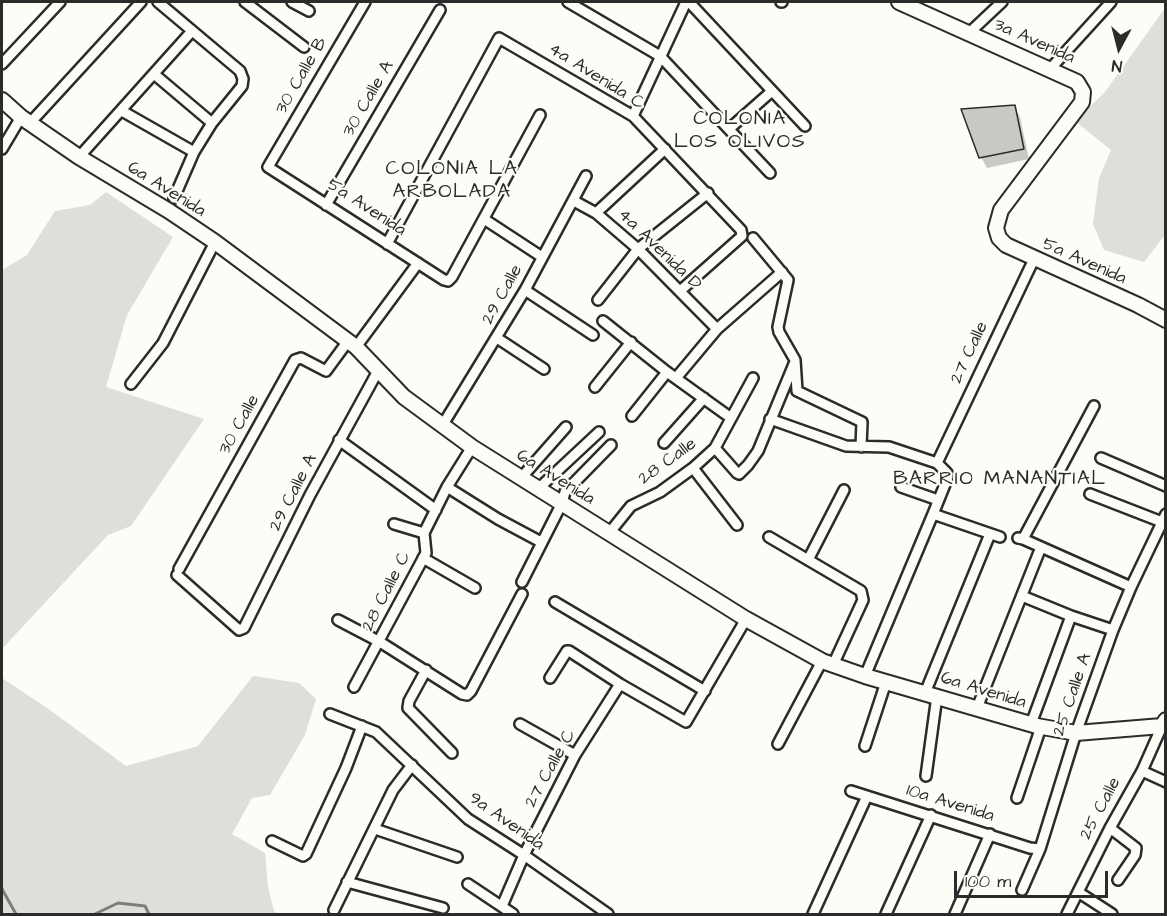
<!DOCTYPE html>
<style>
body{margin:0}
#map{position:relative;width:1167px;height:916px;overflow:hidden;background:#fdfcf7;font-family:"Architects Daughter",sans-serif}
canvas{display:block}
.frame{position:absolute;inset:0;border:3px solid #2b2b2b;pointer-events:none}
.north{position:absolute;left:1089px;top:18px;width:60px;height:60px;-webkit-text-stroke:4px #fdfcf7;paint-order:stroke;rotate:187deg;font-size:16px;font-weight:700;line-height:24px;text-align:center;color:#2b2b2b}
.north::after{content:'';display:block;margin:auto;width:21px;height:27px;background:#2b2b2b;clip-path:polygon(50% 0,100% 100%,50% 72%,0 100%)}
.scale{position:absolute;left:954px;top:871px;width:154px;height:27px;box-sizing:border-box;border:3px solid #2b2b2b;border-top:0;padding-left:8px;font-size:18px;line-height:21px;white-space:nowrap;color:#2b2b2b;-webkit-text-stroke:4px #fdfcf7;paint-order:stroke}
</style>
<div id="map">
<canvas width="1167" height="916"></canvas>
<div class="frame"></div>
<div class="north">N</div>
<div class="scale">100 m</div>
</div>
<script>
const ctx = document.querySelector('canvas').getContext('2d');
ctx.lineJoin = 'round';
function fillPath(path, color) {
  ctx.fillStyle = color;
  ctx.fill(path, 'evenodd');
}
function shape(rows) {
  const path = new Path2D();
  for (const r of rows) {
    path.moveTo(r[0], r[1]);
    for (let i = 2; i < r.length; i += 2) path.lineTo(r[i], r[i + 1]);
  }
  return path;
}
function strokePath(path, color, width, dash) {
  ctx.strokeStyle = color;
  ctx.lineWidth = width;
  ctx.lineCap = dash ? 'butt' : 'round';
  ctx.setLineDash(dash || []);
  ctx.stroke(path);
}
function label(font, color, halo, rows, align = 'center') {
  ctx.font = font + ' "Architects Daughter",sans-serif';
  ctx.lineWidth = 4.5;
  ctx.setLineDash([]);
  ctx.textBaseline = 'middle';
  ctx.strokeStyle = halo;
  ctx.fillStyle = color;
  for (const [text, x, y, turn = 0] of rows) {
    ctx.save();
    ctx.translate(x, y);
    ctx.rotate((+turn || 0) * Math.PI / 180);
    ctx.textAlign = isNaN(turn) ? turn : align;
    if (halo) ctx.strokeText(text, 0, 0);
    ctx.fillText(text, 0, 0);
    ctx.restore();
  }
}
const green = shape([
 [1165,8,1165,235,1144,262,1104,250,1093,224,1099,178,1111,150,1075,121,1105,92],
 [106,192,173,237,127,315,106,387,204,419,131,526,108,535,2,649,2,270,27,255,55,211,90,205],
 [253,676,299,683,316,699,305,735,270,795,252,798,232,834,265,853,268,887,274,911,280,914,2,914,2,678,50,710,126,766,198,746]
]);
const shadow = shape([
 [1014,106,1020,117,1029,159,987,168,981,157]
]);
const stream = shape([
 [2,889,16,914],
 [95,914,118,903,145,906,149,914]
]);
const building = shape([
 [1015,105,1024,149,979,158,961,109,1015,105]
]);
const street = shape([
 [158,2,240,71,243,79,242,86,212,123,194,152,174,198],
 [245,2,304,47],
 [292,2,309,11],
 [365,2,268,167,444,280,448,281,452,277,540,115],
 [568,2,660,56,770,173],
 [689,2,805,126],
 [781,2,782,2],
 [969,33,1002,2],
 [2,64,60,2],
 [1051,68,1111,2],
 [154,74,212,123],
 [122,111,194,152],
 [633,116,686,2],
 [30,123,141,2],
 [729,129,772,91],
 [2,149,21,117],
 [79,157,192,31],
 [574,201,596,213,638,249,717,329],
 [326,205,440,10],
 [596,213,665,149],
 [484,219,542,257],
 [753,238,788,280,778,327,779,332,795,360,797,391,862,422,861,447],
 [387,244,499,38,633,116,741,230,742,236,680,291],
 [525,290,593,335],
 [598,300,638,249,708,193],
 [603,321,667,372,731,418],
 [497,338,544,369],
 [356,347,418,263],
 [676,378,717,329,782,272],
 [131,384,163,343,215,242],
 [595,387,631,342],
 [632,416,667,372],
 [770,419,846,446,889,447,937,463,947,473,948,477,933,514,865,676],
 [442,426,525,290,586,176],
 [339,440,436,510],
 [664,443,704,398],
 [715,448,737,473,739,474,748,465,758,451,794,364],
 [1101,458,1166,486],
 [937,463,1034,259],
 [693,468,737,525],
 [521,478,566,427],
 [447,487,498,519,541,542],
 [901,487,938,500],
 [538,489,599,432],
 [1090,494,1162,522],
 [933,514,1000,537],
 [394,524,424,533],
 [610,532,631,506,660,492,693,468,715,448,753,378],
 [769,537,861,591,863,600,833,665],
 [1018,538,1023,539,1094,406],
 [1023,539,1131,587],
 [423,558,475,588],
 [808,560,844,490],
 [179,569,295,360,301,358,326,371,348,341],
 [177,575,239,630,244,628,310,495,379,369],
 [522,582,562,503,565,492,611,445],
 [1022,596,1071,616,1113,630],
 [555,602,705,691],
 [338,620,380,642,462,694,467,695,471,691,522,594],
 [426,670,409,701,408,708,452,753],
 [550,678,567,651,569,651,620,684,686,722,746,619],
 [354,687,426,553,424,533,447,487,472,447],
 [925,693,990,534],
 [977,708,1041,547],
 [330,714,376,732,468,819,524,855,608,914],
 [520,724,575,755],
 [1031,724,1071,616],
 [778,744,822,661],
 [865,746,886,682],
 [1142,771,1166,782],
 [926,776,937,696],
 [851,791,1030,848,1040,849],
 [1017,798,1041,727],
 [1110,828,1136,848,1135,855,1118,880],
 [375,829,457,857],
 [272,841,303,856,306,854,346,768,362,726],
 [347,882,443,908],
 [468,884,513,914],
 [1022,890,1040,849,1076,733,1113,630,1131,587,1166,514],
 [1078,892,1112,914],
 [502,906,524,855,575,755,620,684],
 [334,910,393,790,412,765],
 [813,914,867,796],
 [886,914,931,815],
 [955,914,990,834],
 [1067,914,1110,828,1142,771,1162,726]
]);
const secondary = shape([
 [899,2,1077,82,1083,92,1082,102,1001,210,996,228,999,238,1006,245,1138,305,1166,320],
 [2,100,21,117,79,157,169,211,215,242,356,347,404,397,472,447,746,619,822,661,865,676,1037,726,1076,733,1162,726,1166,720]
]);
const streetNames = [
 ["3a Avenida",1034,42,24],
 ["30 Calle B",302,76,-60],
 ["4a Avenida C",596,77,32],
 ["30 Calle A",369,99,-60],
 ["6a Avenida",166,190,32],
 ["5a Avenida",366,208,33],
 ["4a Avenida D",659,250,44],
 ["5a Avenida",1084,262,24],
 ["29 Calle",503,295,-61],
 ["27 Calle",970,353,-65],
 ["30 Calle",240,425,-61],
 ["28 Calle",668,462,-36],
 ["6a Avenida",555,478,32],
 ["29 Calle A",294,493,-63],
 ["28 Calle C",387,592,-63],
 ["6a Avenida",983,691,17],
 ["25 Calle A",1073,695,-71],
 ["27 Calle C",551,769,-61],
 ["10a Avenida",950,804,17],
 ["25 Calle",1101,809,-62],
 ["9a Avenida",506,822,35]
];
const neighbourhoodNames = [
 ["COLONIA",740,120],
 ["LOS OLIVOS",740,143],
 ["COLONIA LA",452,170],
 ["ARBOLADA",452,193],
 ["BARRIO MANANTIAL",1000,480]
];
fillPath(green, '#dfdeda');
fillPath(shadow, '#0003');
strokePath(stream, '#7e7d7b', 3);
fillPath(building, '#c9c8c4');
strokePath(building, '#2b2b2b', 1.5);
strokePath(street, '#2b2b2b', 14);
strokePath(secondary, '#2b2b2b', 18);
strokePath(street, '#fdfcf7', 9);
strokePath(secondary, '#fdfcf7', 14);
label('18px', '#2b2b2b', '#fdfcf7', streetNames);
ctx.letterSpacing = '1.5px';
label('20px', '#2b2b2b', '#fdfcf7', neighbourhoodNames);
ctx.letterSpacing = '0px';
</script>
